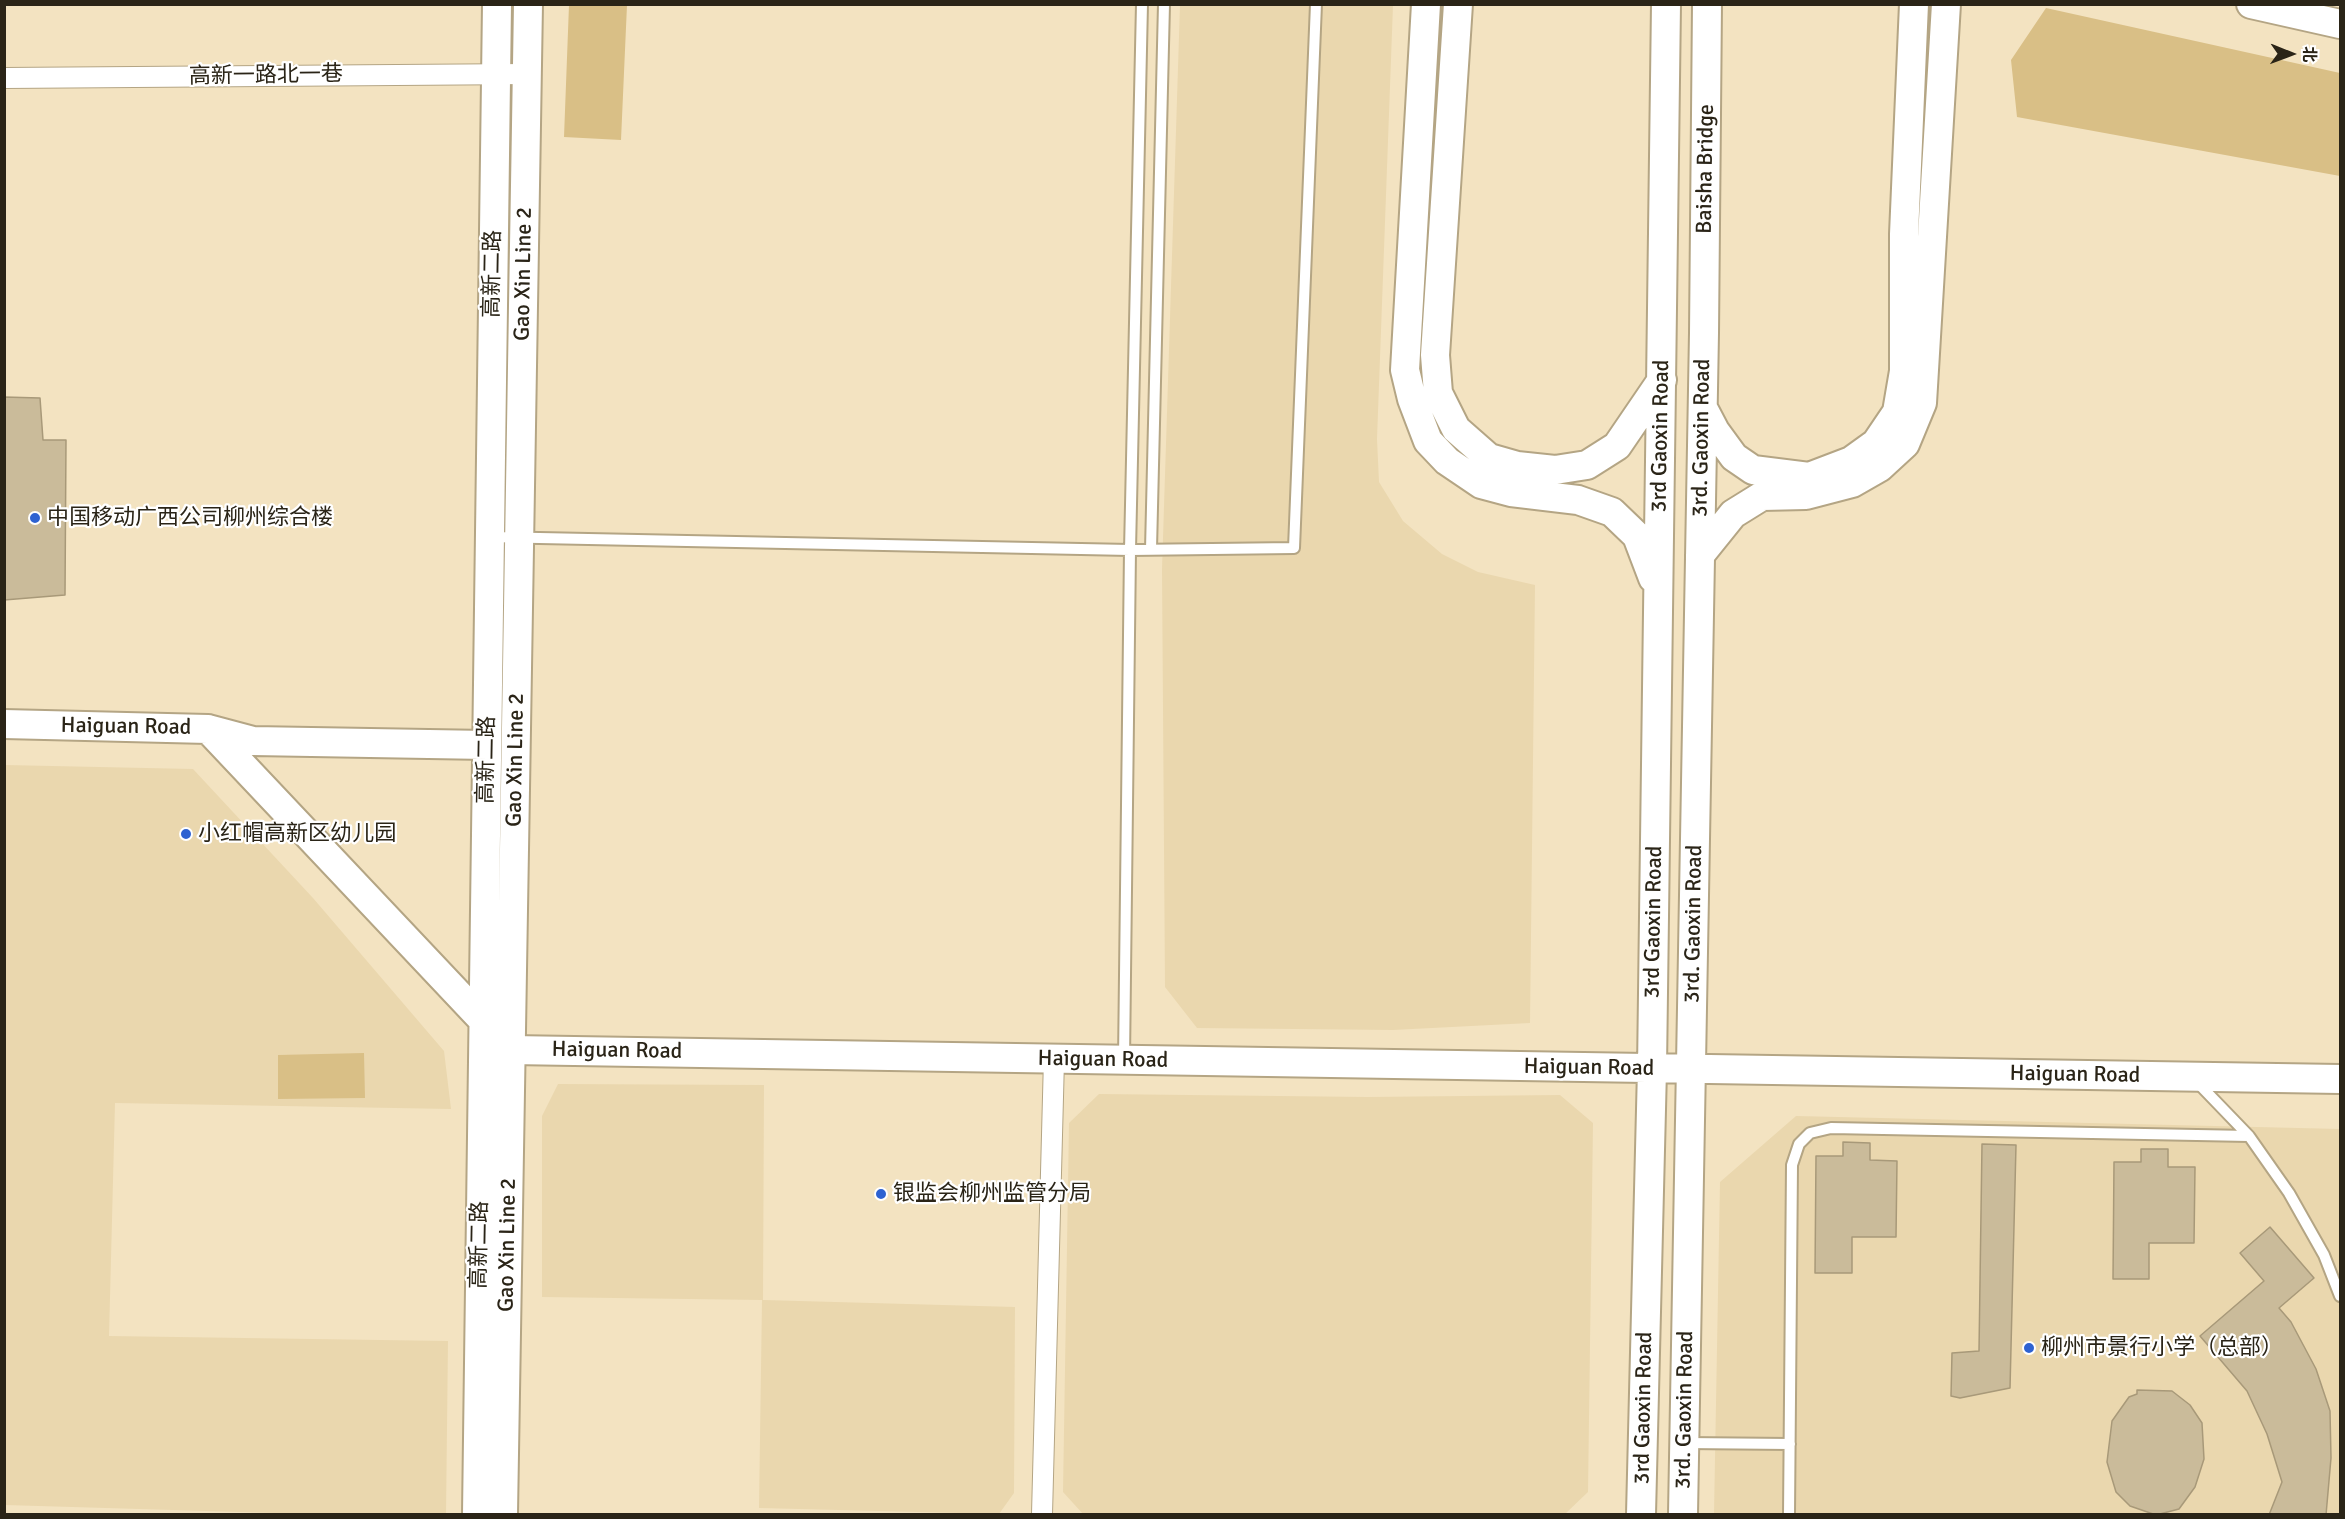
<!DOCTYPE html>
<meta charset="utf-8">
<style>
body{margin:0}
#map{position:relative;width:2345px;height:1519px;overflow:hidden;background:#f3e3c1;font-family:Signika,"Noto Sans SC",sans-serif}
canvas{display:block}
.frame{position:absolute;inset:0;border:6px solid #2a2417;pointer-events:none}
.north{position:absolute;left:2261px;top:24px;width:60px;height:60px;-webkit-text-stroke:4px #fff;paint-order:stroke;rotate:91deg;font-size:16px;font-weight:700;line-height:24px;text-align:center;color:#2a2417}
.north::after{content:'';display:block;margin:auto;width:21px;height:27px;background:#2a2417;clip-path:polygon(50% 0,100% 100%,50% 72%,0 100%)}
</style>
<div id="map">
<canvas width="2345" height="1519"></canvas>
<div class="frame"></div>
<div class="north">北</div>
</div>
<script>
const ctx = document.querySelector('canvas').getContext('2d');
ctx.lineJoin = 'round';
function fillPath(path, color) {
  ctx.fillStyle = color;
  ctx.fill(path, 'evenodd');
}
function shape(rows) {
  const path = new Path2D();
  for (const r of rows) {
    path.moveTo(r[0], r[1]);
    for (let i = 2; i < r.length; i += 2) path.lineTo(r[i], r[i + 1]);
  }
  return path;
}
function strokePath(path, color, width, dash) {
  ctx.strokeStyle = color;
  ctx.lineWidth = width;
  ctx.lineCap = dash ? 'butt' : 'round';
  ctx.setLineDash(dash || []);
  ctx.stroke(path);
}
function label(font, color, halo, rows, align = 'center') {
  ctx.font = font + ' Signika,"Noto Sans SC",sans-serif';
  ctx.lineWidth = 4.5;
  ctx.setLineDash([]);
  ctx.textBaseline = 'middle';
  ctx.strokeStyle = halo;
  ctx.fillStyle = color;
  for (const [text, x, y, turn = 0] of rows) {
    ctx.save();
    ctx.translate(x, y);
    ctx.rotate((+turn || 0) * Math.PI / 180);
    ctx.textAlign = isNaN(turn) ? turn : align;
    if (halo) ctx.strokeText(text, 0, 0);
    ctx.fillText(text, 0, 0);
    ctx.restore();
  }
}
const built = shape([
 [1180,5,1393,5,1377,439,1379,482,1403,521,1442,554,1478,572,1535,585,1530,1023,1393,1030,1197,1028,1165,987,1162,569],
 [5,765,193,769,313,898,444,1051,451,1109,115,1103,109,1336,448,1341,446,1514,307,1514,5,1505],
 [558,1084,764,1085,763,1300,1015,1307,1014,1493,999,1514,759,1508,762,1300,542,1297,542,1116],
 [1099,1094,1368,1097,1560,1095,1593,1123,1588,1492,1565,1514,1083,1514,1063,1492,1069,1123],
 [1796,1116,2340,1129,2340,1514,1714,1514,1720,1182]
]);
const green = shape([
 [569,5,627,5,621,140,564,137],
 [2046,8,2340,73,2340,176,2017,117,2011,60],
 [364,1053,365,1098,278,1099,278,1055]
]);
const building = shape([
 [4,397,40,398,43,440,66,440,65,595,4,600,4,397],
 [1843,1142,1870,1143,1870,1160,1897,1161,1896,1237,1852,1237,1852,1273,1815,1273,1816,1156,1843,1156,1843,1142],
 [1982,1144,2016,1145,2010,1388,1960,1398,1951,1396,1952,1353,1979,1351,1982,1144],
 [2141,1149,2168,1149,2168,1167,2195,1167,2194,1243,2149,1243,2149,1279,2113,1279,2114,1162,2141,1162,2141,1149],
 [2270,1227,2314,1278,2279,1308,2291,1322,2316,1369,2330,1411,2331,1458,2326,1515,2269,1515,2282,1482,2267,1434,2247,1391,2200,1336,2264,1281,2240,1253,2270,1227],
 [2137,1390,2172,1391,2190,1405,2202,1423,2204,1459,2195,1487,2179,1509,2156,1515,2130,1506,2116,1492,2107,1462,2112,1421,2129,1397,2137,1394,2137,1390]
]);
const lane = shape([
 [490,537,1130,550,1294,548,1316,4],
 [1151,549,1164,4],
 [1124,1060,1130,550,1142,4],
 [2196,1081,2249,1136,2289,1193,2324,1255,2340,1296],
 [1685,1443,1790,1444],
 [1789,1514,1792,1165,1799,1144,1810,1133,1831,1128,2249,1136]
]);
const street = shape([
 [4,78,527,74],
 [1042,1514,1054,1059]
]);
const secondary = shape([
 [1426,4,1405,370,1412,399,1428,441,1447,461,1481,484,1511,492,1578,500,1612,512,1637,536,1653,578],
 [1458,4,1435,355,1438,393,1456,429,1489,458,1517,466,1555,470,1587,465,1617,446,1662,380],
 [2251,4,2340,24],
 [1704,410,1715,431,1734,457,1753,470,1809,477,1851,461,1876,443,1897,412,1904,371,1904,234,1914,4],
 [1700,555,1733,514,1762,496,1806,495,1852,483,1880,467,1905,444,1922,403,1946,4],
 [4,724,208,729,511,1050,2340,1079],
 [208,729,253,741,487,745],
 [477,1514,497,4],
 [503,1514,528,4],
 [1641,1514,1652,1069,1666,4],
 [1683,1514,1704,333,1707,4]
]);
const markers = [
 [35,518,6,"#2e62d1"],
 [186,834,6,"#2e62d1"],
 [881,1194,6,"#2e62d1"],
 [2029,1348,6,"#2e62d1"]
];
const streetNames = [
 ["高新一路北一巷",266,76,-1],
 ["Baisha Bridge",1706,169,-89],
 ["高新二路",493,274,-89],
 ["Gao Xin Line 2",524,274,-89],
 ["3rd Gaoxin Road",1661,436,-89],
 ["3rd. Gaoxin Road",1702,438,-89],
 ["Haiguan Road",126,727,1],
 ["高新二路",487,760,-89],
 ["Gao Xin Line 2",516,760,-89],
 ["3rd Gaoxin Road",1654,922,-89],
 ["3rd. Gaoxin Road",1694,924,-89],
 ["Haiguan Road",617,1051,1],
 ["Haiguan Road",1103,1060,1],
 ["Haiguan Road",1589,1068,1],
 ["Haiguan Road",2075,1075,1],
 ["高新二路",480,1245,-89],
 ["Gao Xin Line 2",508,1245,-89],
 ["3rd Gaoxin Road",1644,1408,-89],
 ["3rd. Gaoxin Road",1685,1410,-89]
];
const poiNames = [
 ["中国移动广西公司柳州综合楼",47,518],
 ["小红帽高新区幼儿园",198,834],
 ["银监会柳州监管分局",893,1194],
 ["柳州市景行小学（总部）",2041,1348]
];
fillPath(built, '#ead7ae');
fillPath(green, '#d9bf86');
fillPath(building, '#cabb9a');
strokePath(building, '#a89979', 1.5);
strokePath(lane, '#b4a584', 14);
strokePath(street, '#b4a584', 22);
strokePath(secondary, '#b4a584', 32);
strokePath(lane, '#fff', 10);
strokePath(street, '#fff', 20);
strokePath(secondary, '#fff', 28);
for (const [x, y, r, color] of markers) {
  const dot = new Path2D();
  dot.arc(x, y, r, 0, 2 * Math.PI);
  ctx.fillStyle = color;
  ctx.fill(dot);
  strokePath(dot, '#fff', 2);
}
label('22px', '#2a2417', '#fff', streetNames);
label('22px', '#2a2417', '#fff', poiNames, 'left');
</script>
